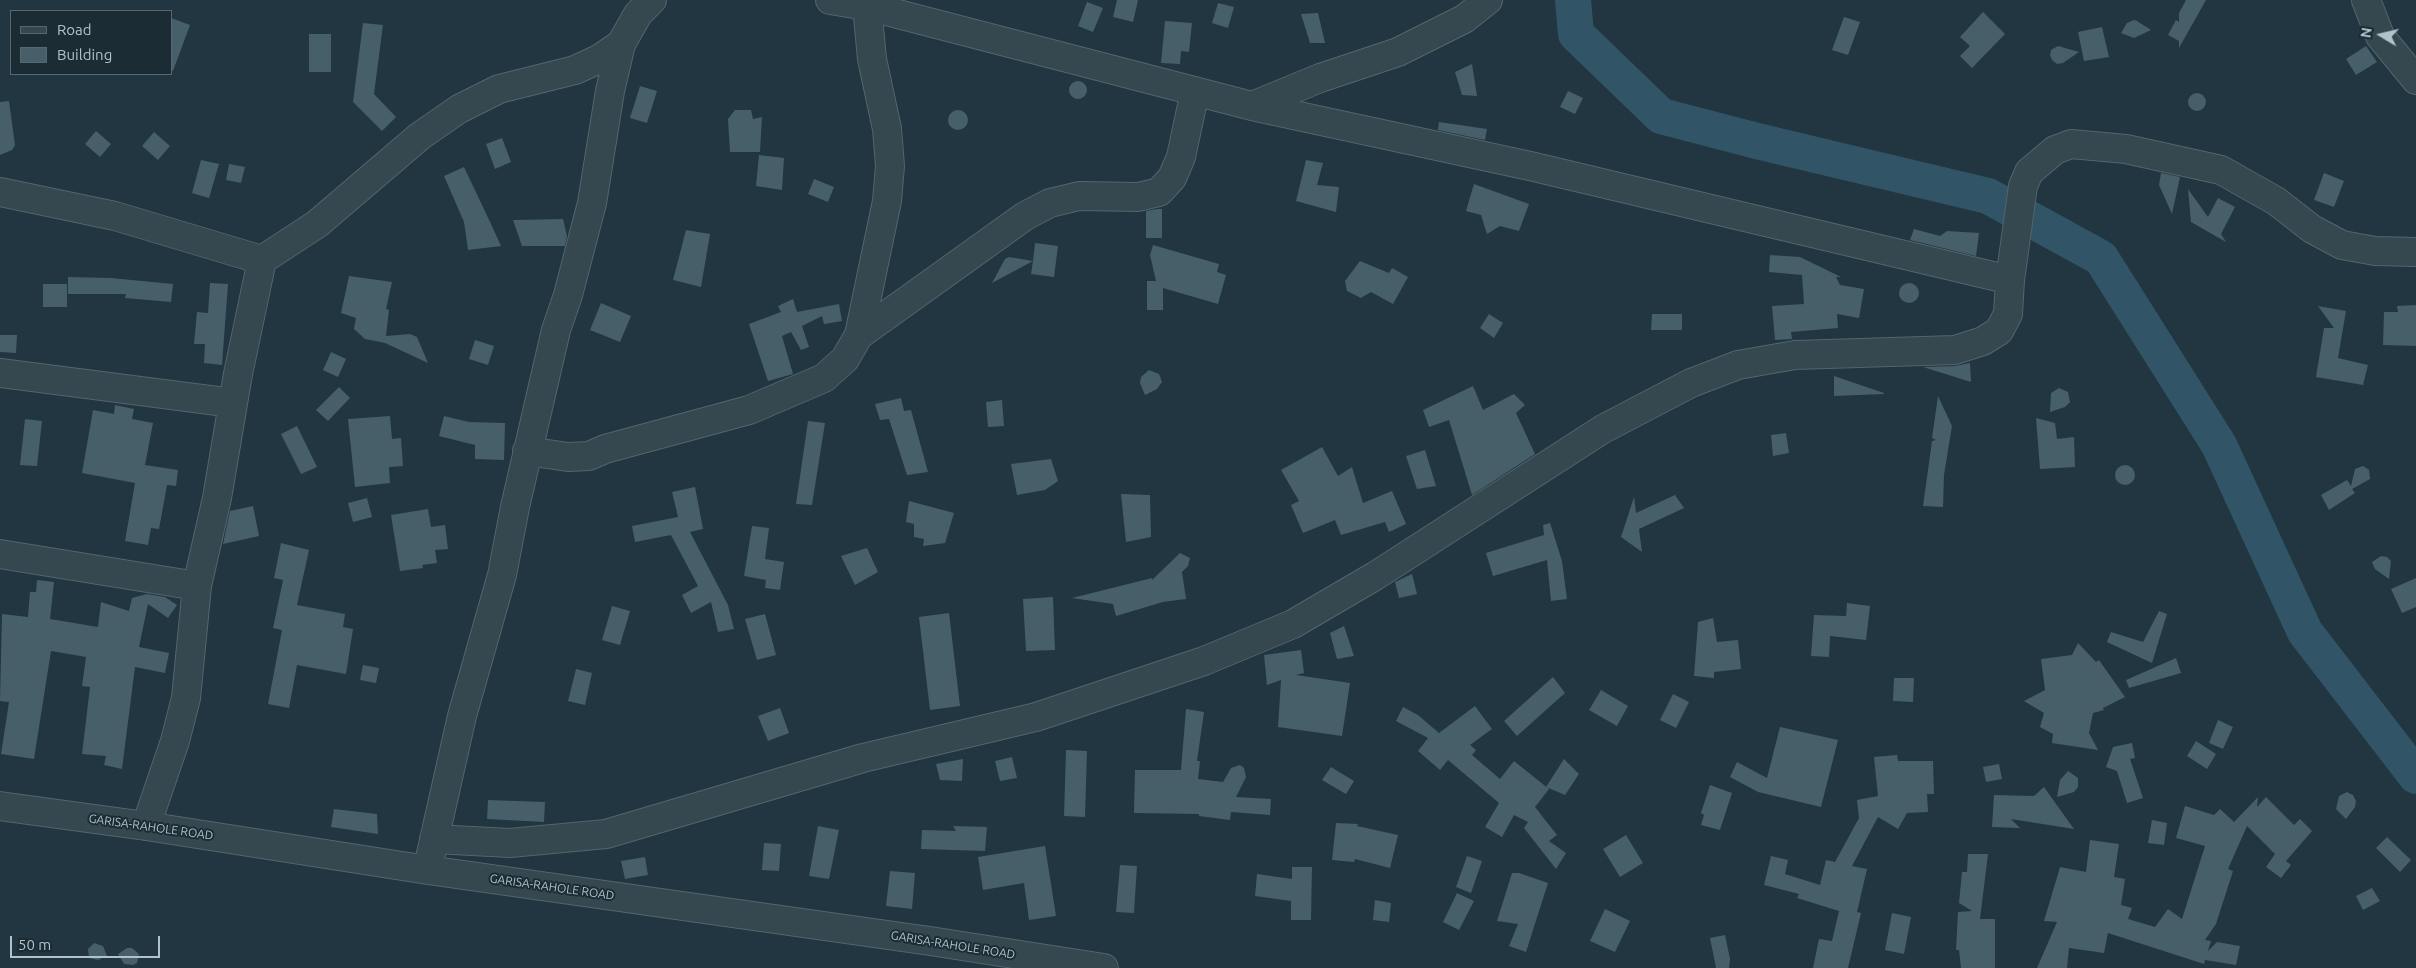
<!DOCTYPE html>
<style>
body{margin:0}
#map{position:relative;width:2416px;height:968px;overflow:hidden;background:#213640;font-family:Ubuntu,sans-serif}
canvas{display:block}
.legend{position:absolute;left:10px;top:10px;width:162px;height:65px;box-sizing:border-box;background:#1b2c34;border:1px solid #576870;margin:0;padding:6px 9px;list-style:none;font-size:15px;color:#b1c2ca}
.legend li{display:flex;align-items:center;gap:10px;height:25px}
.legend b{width:25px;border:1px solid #576870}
.north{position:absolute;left:2356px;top:10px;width:50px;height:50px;-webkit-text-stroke:4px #1b2c34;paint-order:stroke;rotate:279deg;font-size:14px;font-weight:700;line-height:20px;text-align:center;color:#b1c2ca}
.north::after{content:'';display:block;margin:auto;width:18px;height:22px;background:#b1c2ca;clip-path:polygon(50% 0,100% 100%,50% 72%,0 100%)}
.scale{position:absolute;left:10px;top:936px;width:150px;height:22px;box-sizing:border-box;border:2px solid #b1c2ca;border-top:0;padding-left:6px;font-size:15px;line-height:18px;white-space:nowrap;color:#b1c2ca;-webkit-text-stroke:4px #1b2c34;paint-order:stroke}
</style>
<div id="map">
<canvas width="2416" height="968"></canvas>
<ul class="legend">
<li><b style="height:6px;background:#35474f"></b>Road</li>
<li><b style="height:14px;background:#475f69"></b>Building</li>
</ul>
<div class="north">N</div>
<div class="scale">50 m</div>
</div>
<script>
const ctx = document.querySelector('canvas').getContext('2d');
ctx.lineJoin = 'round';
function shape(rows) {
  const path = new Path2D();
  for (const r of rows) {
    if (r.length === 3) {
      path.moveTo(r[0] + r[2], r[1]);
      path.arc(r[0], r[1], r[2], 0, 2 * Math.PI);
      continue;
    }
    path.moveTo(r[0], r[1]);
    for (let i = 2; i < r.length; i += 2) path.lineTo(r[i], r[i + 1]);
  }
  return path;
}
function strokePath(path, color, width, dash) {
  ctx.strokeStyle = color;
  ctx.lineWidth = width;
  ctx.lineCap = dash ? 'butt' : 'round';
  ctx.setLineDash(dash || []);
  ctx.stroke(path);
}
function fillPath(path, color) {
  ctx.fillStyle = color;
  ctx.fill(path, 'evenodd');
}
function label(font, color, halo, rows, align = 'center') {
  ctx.font = font + ' Ubuntu,sans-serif';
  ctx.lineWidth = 4;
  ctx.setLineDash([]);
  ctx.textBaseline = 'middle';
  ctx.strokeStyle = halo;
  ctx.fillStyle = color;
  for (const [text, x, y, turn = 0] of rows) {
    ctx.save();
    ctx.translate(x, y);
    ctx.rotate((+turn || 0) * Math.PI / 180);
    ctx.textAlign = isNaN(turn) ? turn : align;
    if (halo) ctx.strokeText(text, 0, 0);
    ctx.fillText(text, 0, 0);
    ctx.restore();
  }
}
const river = shape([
 [1573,0,1576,34,1661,116,1757,141,1988,196,2101,258,2219,445,2305,632,2416,776]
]);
const building = shape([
 [1117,0,1138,0,1133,22,1113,17],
 [2186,0,2206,0,2179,48,2179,41,2168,35,2176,20,2179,22,2179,13],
 [1087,2,1103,8,1093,32,1078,26],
 [1218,3,1234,7,1228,28,1212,23],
 [1983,12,2005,34,1972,68,1960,56,1970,46,1960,37],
 [1318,13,1325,43,1310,43,1301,14],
 [1844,17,1860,22,1848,55,1832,50],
 [171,18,190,25,173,71,171,71],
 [2134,20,2137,21,2151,30,2134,38,2121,33,2127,23],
 [1165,21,1192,23,1189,52,1181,51,1180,64,1161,63],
 [363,23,383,25,374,94,396,117,382,131,353,102],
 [2102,27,2109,57,2084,61,2078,32],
 [309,34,331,34,331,72,309,72],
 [2058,46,2079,52,2063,63,2057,64,2052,60,2050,55,2051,50],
 [2366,46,2377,62,2356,75,2346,59],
 [1472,64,1477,96,1462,95,1455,72],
 [1078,90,9],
 [640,86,657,91,647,123,630,118],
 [1568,91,1583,98,1575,114,1560,107],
 [2197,102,9],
 [9,101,15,145,12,150,0,155,0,102],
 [735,110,751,110,753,119,762,117,760,152,730,152,728,119],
 [958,120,10],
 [1439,122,1487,129,1485,140,1438,130],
 [96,131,111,144,100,157,85,144],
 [154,132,170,146,158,160,142,146],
 [502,138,511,162,495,169,486,144],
 [759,155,784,158,782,190,756,186],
 [201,160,219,164,209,198,192,193],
 [1306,160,1323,163,1317,185,1339,187,1336,212,1296,201],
 [229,164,245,167,241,183,226,180],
 [464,167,491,224,501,246,468,250,464,222,444,176],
 [2161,173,2180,177,2172,214,2159,185],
 [2324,173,2344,181,2334,207,2314,200],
 [814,179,834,187,828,202,808,194],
 [1474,184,1529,204,1519,231,1500,226,1487,234,1481,215,1466,211],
 [2188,189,2208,217,2218,198,2235,207,2221,234,2226,242,2191,222],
 [1157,209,1162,209,1162,238,1146,238,1146,211],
 [563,219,567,236,565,246,522,246,513,220],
 [1914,229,1940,236,1947,231,1979,233,1976,256,1910,240],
 [686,230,710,234,701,287,673,280],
 [1035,243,1058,246,1054,277,1031,274,1033,261,992,283,1005,259,1009,257,1033,261],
 [1153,245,1219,264,1217,272,1226,275,1218,304,1163,288,1163,310,1147,310,1147,281,1156,281,1150,255],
 [1770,255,1800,257,1841,277,1836,277,1840,285,1864,289,1859,318,1837,314,1838,328,1791,332,1792,339,1775,340,1772,306,1804,304,1802,275,1769,272],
 [1360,261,1389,273,1392,268,1408,277,1393,304,1371,292,1361,298,1347,291,1345,281],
 [349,276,392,282,386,309,389,310,386,336,410,334,417,337,428,363,385,343,365,339,354,329,356,318,341,313],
 [68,277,111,278,173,284,171,302,125,298,126,294,68,294],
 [1909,293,10],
 [210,283,228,284,222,365,204,363,205,344,194,344,197,312,208,313],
 [43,284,67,284,67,307,43,307],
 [793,299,797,312,839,304,842,321,824,324,822,316,802,326,809,347,801,350,791,332,782,336,793,374,768,381,749,324,781,312,778,306],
 [601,303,631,316,620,342,590,330],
 [2416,305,2416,346,2383,345,2384,312,2398,312,2397,306],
 [2318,306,2346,311,2338,358,2368,365,2363,385,2316,377,2324,328,2334,328],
 [1489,314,1503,323,1494,338,1480,328],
 [1652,314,1682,314,1682,330,1651,330],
 [0,335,17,335,16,353,0,352],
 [475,340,494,346,488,365,469,359],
 [331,352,346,359,338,377,323,370],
 [1970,363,1971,382,1923,367,1955,366],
 [1149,370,1159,374,1162,382,1157,389,1145,395,1140,383,1141,377],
 [1834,376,1884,393,1884,394,1834,396],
 [1473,386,1483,410,1514,394,1525,405,1516,413,1535,454,1472,495,1449,420,1429,427,1423,410],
 [339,387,350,398,328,421,316,410],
 [2059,388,2068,392,2070,402,2065,407,2050,412,2051,393],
 [1938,396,1952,426,1944,475,1943,507,1923,506,1932,441,1936,440,1932,438],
 [901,398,904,411,911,410,928,472,907,475,889,419,880,420,875,404],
 [1002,400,1004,426,988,427,986,402],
 [115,405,134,409,132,419,153,423,145,465,178,470,176,486,167,485,159,529,151,528,148,545,125,541,135,483,82,473,93,410,114,414],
 [390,416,392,439,401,438,403,466,389,467,390,483,355,487,348,419],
 [444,416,469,422,505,423,504,460,475,459,475,445,439,436],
 [2036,418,2055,423,2057,439,2074,437,2075,467,2040,469],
 [25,419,42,421,37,466,20,465],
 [808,421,825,423,812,505,796,504],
 [297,426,317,467,301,474,281,434],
 [1786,433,1789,453,1773,456,1771,435],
 [1322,447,1338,476,1352,467,1363,503,1392,491,1406,524,1389,532,1385,522,1341,535,1335,520,1303,533,1291,505,1299,501,1281,470],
 [1425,450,1436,486,1417,489,1406,456],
 [1051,459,1058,481,1045,490,1017,495,1011,464],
 [2125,475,10],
 [2363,466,2369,470,2370,479,2352,489,2355,493,2329,510,2321,495,2347,480,2351,486,2355,469],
 [695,487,703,529,690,532,728,605,734,629,718,632,711,602,691,613,682,595,698,586,671,535,635,542,632,526,678,517,672,492],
 [1121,494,1150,495,1151,537,1126,542],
 [1675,495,1684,508,1639,529,1642,552,1621,537,1634,497,1636,513],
 [367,498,372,517,353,522,348,503],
 [909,501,954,513,945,543,923,546,924,539,914,537,914,524,906,522],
 [253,506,259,536,223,544,230,511],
 [428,509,431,527,445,525,448,549,435,550,437,563,422,565,423,568,400,571,391,515],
 [1550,523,1562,561,1567,599,1551,601,1547,560,1493,576,1486,553,1544,535,1543,525],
 [752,526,769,528,765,559,784,562,780,590,765,588,766,580,744,576],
 [281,543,309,550,297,605,345,614,343,627,353,629,346,674,297,665,289,708,268,704,282,630,273,628,283,580,274,578],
 [867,548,878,572,855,585,841,556],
 [1180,553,1190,558,1188,566,1182,572,1186,599,1163,602,1116,616,1113,604,1072,598,1152,578,1152,580],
 [2381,556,2387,557,2391,561,2389,579,2375,569,2372,562],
 [1412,574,1417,594,1399,598,1395,582],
 [2416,578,2416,607,2402,613,2391,589],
 [37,580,54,582,50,619,98,627,101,602,129,611,132,598,147,594,165,597,177,605,168,618,148,604,139,647,169,653,165,673,135,667,122,769,104,765,106,756,82,754,90,687,82,686,86,657,51,651,34,759,1,754,9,702,0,701,2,614,28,617,30,592,36,592],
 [1053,597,1055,650,1026,651,1023,599],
 [1847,603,1870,606,1866,640,1830,636,1829,657,1811,656,1814,615,1846,616],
 [612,606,630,611,620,645,602,640],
 [2159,611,2167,614,2152,663,2107,642,2111,632,2143,642],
 [949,613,960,706,930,710,919,617],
 [765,614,776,655,757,660,745,619],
 [1713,618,1717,642,1738,640,1741,669,1714,672,1714,678,1694,676,1698,622],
 [1344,626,1354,656,1337,659,1330,633],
 [2078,643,2096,662,2099,660,2125,697,2103,708,2104,710,2093,713,2089,733,2098,750,2052,743,2053,734,2040,727,2044,713,2024,701,2045,690,2041,659,2072,655],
 [1301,650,1304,673,1296,675,1350,683,1342,736,1278,727,1281,680,1267,685,1264,655],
 [2176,658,2181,673,2129,688,2126,680],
 [363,665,379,668,376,683,360,680],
 [576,669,592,673,585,705,568,701],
 [1553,677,1565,693,1517,736,1504,721],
 [1894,678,1914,678,1913,702,1893,701],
 [1601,690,1628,706,1617,726,1589,710],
 [1673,694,1689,702,1676,728,1660,720],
 [1475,706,1492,729,1470,745,1476,750,1472,755,1500,779,1514,761,1549,789,1535,807,1557,835,1549,841,1566,853,1556,869,1524,828,1528,822,1514,815,1502,837,1485,827,1499,803,1448,760,1440,770,1418,751,1428,738,1396,721,1403,707,1418,715,1439,733],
 [780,708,789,733,768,741,758,716],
 [1186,709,1204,712,1197,761,1200,761,1198,779,1223,782,1231,768,1240,765,1244,768,1246,777,1236,797,1271,799,1270,815,1231,812,1230,820,1199,816,1199,814,1134,813,1135,770,1181,770],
 [2218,720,2233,727,2223,749,2209,743],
 [1780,727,1838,740,1821,807,1758,792,1730,777,1737,762,1767,778],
 [2196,741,2216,754,2207,769,2187,756],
 [2132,743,2135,758,2130,759,2143,798,2127,803,2117,771,2106,767,2113,747],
 [1066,750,1087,751,1085,817,1064,816],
 [1897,755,1898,761,1933,761,1934,794,1927,794,1928,812,1907,813,1898,829,1878,817,1852,866,1867,869,1857,912,1861,913,1848,968,1813,968,1819,939,1832,941,1839,911,1797,898,1799,894,1764,885,1771,856,1788,860,1785,874,1820,885,1826,860,1835,862,1859,818,1857,800,1878,796,1874,757],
 [1012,757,1017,778,1000,781,995,761],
 [963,759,962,781,940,780,936,764],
 [1564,759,1579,774,1565,795,1546,787],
 [1999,764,2002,779,1986,782,1983,767],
 [1331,767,1354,781,1346,794,1322,780],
 [2068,771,2078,778,2078,787,2074,792,2057,797,2060,780],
 [1710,785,1732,793,1720,830,1701,825,1704,815,1701,813],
 [2044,787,2074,829,2011,819,2020,828,1992,827,1994,795,2034,796],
 [2347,792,2353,795,2356,801,2355,807,2346,819,2336,809,2339,796],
 [2258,797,2257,807,2266,797,2294,825,2300,819,2312,831,2286,861,2291,865,2281,878,2266,867,2275,854,2247,826,2228,869,2233,871,2216,924,2205,940,2211,941,2208,951,2217,942,2240,946,2236,965,2205,960,2204,964,2108,933,2104,953,2069,948,2067,968,2037,968,2057,922,2044,921,2060,867,2086,872,2090,840,2119,844,2114,877,2125,879,2121,905,2132,908,2128,919,2155,927,2168,909,2182,919,2205,846,2176,838,2185,806,2214,815,2220,809,2234,822],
 [488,800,545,802,544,822,487,819],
 [334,809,377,814,378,834,331,827],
 [2152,820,2167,823,2164,845,2148,843],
 [1336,823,1358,824,1357,826,1398,835,1390,868,1355,859,1354,862,1332,860],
 [818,826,839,830,829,879,809,876],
 [953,826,987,827,985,851,921,849,922,830,956,831],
 [1626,835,1643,863,1620,877,1603,849],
 [2387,837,2411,860,2400,872,2376,848],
 [764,843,781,844,779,871,762,870],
 [1045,846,1056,916,1029,920,1024,883,983,890,978,857],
 [1968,854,1988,854,1980,919,1995,919,1995,968,1961,968,1959,950,1956,950,1958,912,1972,911,1959,903,1962,872,1967,872],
 [1467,856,1482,861,1471,893,1456,887],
 [645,857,648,875,625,879,621,861],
 [1120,865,1137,866,1134,913,1116,912],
 [1292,867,1312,867,1311,920,1291,920,1291,901,1255,896,1257,874,1292,879],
 [890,871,915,873,912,909,886,906],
 [1512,873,1519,873,1548,883,1526,952,1509,946,1518,924,1497,921],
 [2372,888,2380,901,2363,910,2356,896],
 [1457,893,1474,901,1459,930,1443,922],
 [1375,900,1391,903,1389,922,1373,920],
 [1605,909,1630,921,1615,952,1590,941],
 [1892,913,1911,917,1904,954,1885,950],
 [1725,935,1730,959,1729,968,1716,968,1710,938],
 [94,943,103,946,107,956,98,960,89,958,88,949],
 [127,948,132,948,139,954,137,963,133,965,124,964,118,954]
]);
const minor = shape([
 [830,0,867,6,1252,106,1530,166,2010,280],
 [2366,0,2380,36,2416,80],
 [1252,106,1320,78,1398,52,1464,19,1488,0],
 [0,192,115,216,262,260,317,224,420,136,459,109,499,89,575,70,599,59,621,44],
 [859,335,1025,216,1050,203,1079,196,1138,197,1159,192,1172,178,1181,157,1195,91],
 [0,373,233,403],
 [527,451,568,457,589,456,605,449,749,410,824,378,845,359,859,335,887,201,890,166,887,129,872,59,867,6,869,0],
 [0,554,197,586],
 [0,806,146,826,428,870,930,941,1104,968],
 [146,826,175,741,186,698,197,586,217,498,238,374,262,260],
 [434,839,510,843,606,834,863,758,1036,717,1204,661,1293,624,1375,576,1603,429,1691,383,1738,365,1795,355,1955,350,1983,341,1999,331,2008,314,2010,280,2023,186,2029,172,2055,150,2071,144,2126,149,2221,170,2276,201,2312,229,2342,245,2375,251,2416,252],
 [430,858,462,716,502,575,515,507,556,330,568,295,592,203,610,91,621,44,638,14,652,0]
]);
const streetNames = [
 ["GARISA-RAHOLE ROAD",151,827,8],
 ["GARISA-RAHOLE ROAD",552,887,8],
 ["GARISA-RAHOLE ROAD",953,945,9]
];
strokePath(river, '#315566', 36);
fillPath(building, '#475f69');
strokePath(minor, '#54656d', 30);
strokePath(minor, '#35474f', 28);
label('12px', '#b1c2ca', '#1b2c34', streetNames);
</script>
